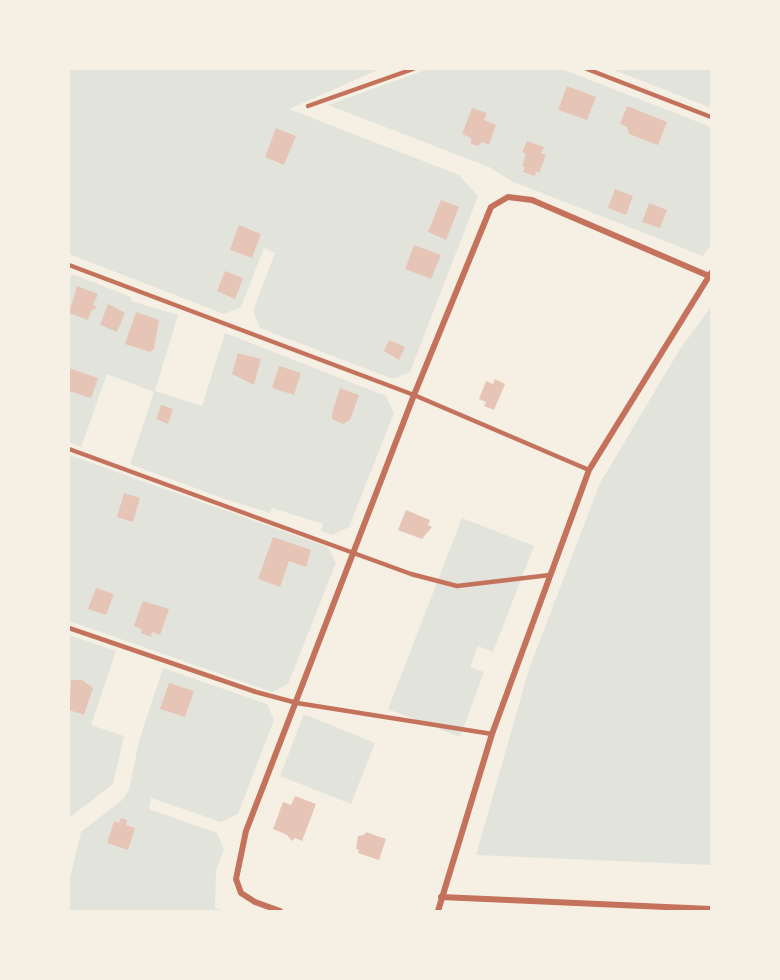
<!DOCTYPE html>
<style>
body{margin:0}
#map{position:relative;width:780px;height:980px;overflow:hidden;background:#f6efe4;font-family:Barlow,sans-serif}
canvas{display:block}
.frame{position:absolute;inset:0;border:70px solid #f6efe4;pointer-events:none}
</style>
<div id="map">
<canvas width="780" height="980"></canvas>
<div class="frame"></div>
</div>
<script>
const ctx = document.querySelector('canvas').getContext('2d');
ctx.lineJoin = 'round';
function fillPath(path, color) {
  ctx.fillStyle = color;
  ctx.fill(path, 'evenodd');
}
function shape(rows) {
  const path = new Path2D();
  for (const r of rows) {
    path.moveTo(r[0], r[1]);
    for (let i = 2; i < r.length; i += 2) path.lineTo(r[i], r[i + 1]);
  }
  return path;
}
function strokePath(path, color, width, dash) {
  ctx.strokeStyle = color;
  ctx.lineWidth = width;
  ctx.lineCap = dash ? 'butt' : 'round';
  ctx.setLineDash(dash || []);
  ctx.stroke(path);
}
const green = shape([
 [69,69,380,69,289,109,459,175,478,196,410,372,393,379,260,328,253,311,275,253,264,248,241,307,224,314,69,254],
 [428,69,562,69,711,127,711,245,703,256,511,181,489,167,328,105],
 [611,69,711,69,711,108,632,77],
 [72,274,131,297,131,301,178,315,155,391,202,406,225,333,386,396,394,413,349,527,333,535,321,531,323,524,272,508,270,513,222,498,130,464,154,392,107,374,81,447,69,442,69,281],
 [711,307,711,865,476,855,529,669,600,483,680,349],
 [69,455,328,547,336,563,288,684,272,692,69,621],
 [462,518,534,546,493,652,478,646,470,667,484,672,460,737,388,709],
 [69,635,116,651,91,725,124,736,113,784,69,818],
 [163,668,267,704,274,720,238,814,221,822,151,798,149,809,217,833,224,849,216,870,215,908,224,911,69,911,69,882,81,832,122,800,129,790,139,741],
 [304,714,375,743,351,804,280,776]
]);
const building = shape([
 [567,86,596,97,587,120,558,110],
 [627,106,667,122,658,145,629,134,627,127,620,124],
 [472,108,487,113,484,120,496,125,489,145,482,142,478,146,471,144,471,138,462,134],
 [276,128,296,136,284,165,265,157],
 [527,141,544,147,541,153,546,155,539,173,536,171,535,176,523,172,525,167,522,166,526,154,522,152],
 [615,189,633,196,626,215,608,208],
 [441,200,459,207,446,240,428,232],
 [649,203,667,210,660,228,642,222],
 [239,225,261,234,252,258,230,250],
 [414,245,441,255,431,279,405,269],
 [225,271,243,278,235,299,217,291],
 [77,286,98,294,93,305,96,306,95,310,92,309,88,320,69,313],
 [108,304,125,313,117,332,100,325],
 [136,312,159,320,154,349,150,352,125,344],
 [389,340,405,347,399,360,384,351],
 [238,353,261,359,254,385,232,374],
 [279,366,301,373,294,395,272,388],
 [69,368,98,378,91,398,69,391],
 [495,379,505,384,494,410,484,406,486,402,479,399,486,381,493,384],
 [340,388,359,395,350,420,343,424,332,419,332,413],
 [161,405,173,409,168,424,156,419],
 [124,493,140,498,133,522,117,517],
 [406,510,430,520,428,525,432,527,422,539,398,530],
 [273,537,311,550,306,567,289,561,280,587,258,579],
 [96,588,114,594,106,615,88,609],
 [143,601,169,609,160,635,152,632,151,637,141,633,142,629,134,626],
 [71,680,82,680,93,688,84,715,69,710],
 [169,683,194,691,185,717,160,709],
 [295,796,316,804,302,841,295,838,292,841,287,835,273,829,283,802,291,805],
 [121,818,127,820,126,825,135,828,128,850,107,843,114,821,119,823],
 [366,832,386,839,379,860,358,853,359,850,356,849,358,836,364,835]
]);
const service = shape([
 [587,69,711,117],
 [308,106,413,69],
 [69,265,414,395,589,470],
 [69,449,411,574,457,586,550,575],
 [69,628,256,692,297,703,492,734]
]);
const minor = shape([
 [441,897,711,909],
 [280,911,255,902,241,893,236,879,246,831,414,395,491,207,508,197,532,200,709,276],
 [438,911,492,734,589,470,711,273]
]);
fillPath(green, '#e2e4dc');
fillPath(building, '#e6c5b7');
strokePath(service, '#c5725c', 4.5);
strokePath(minor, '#c5725c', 6);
</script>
